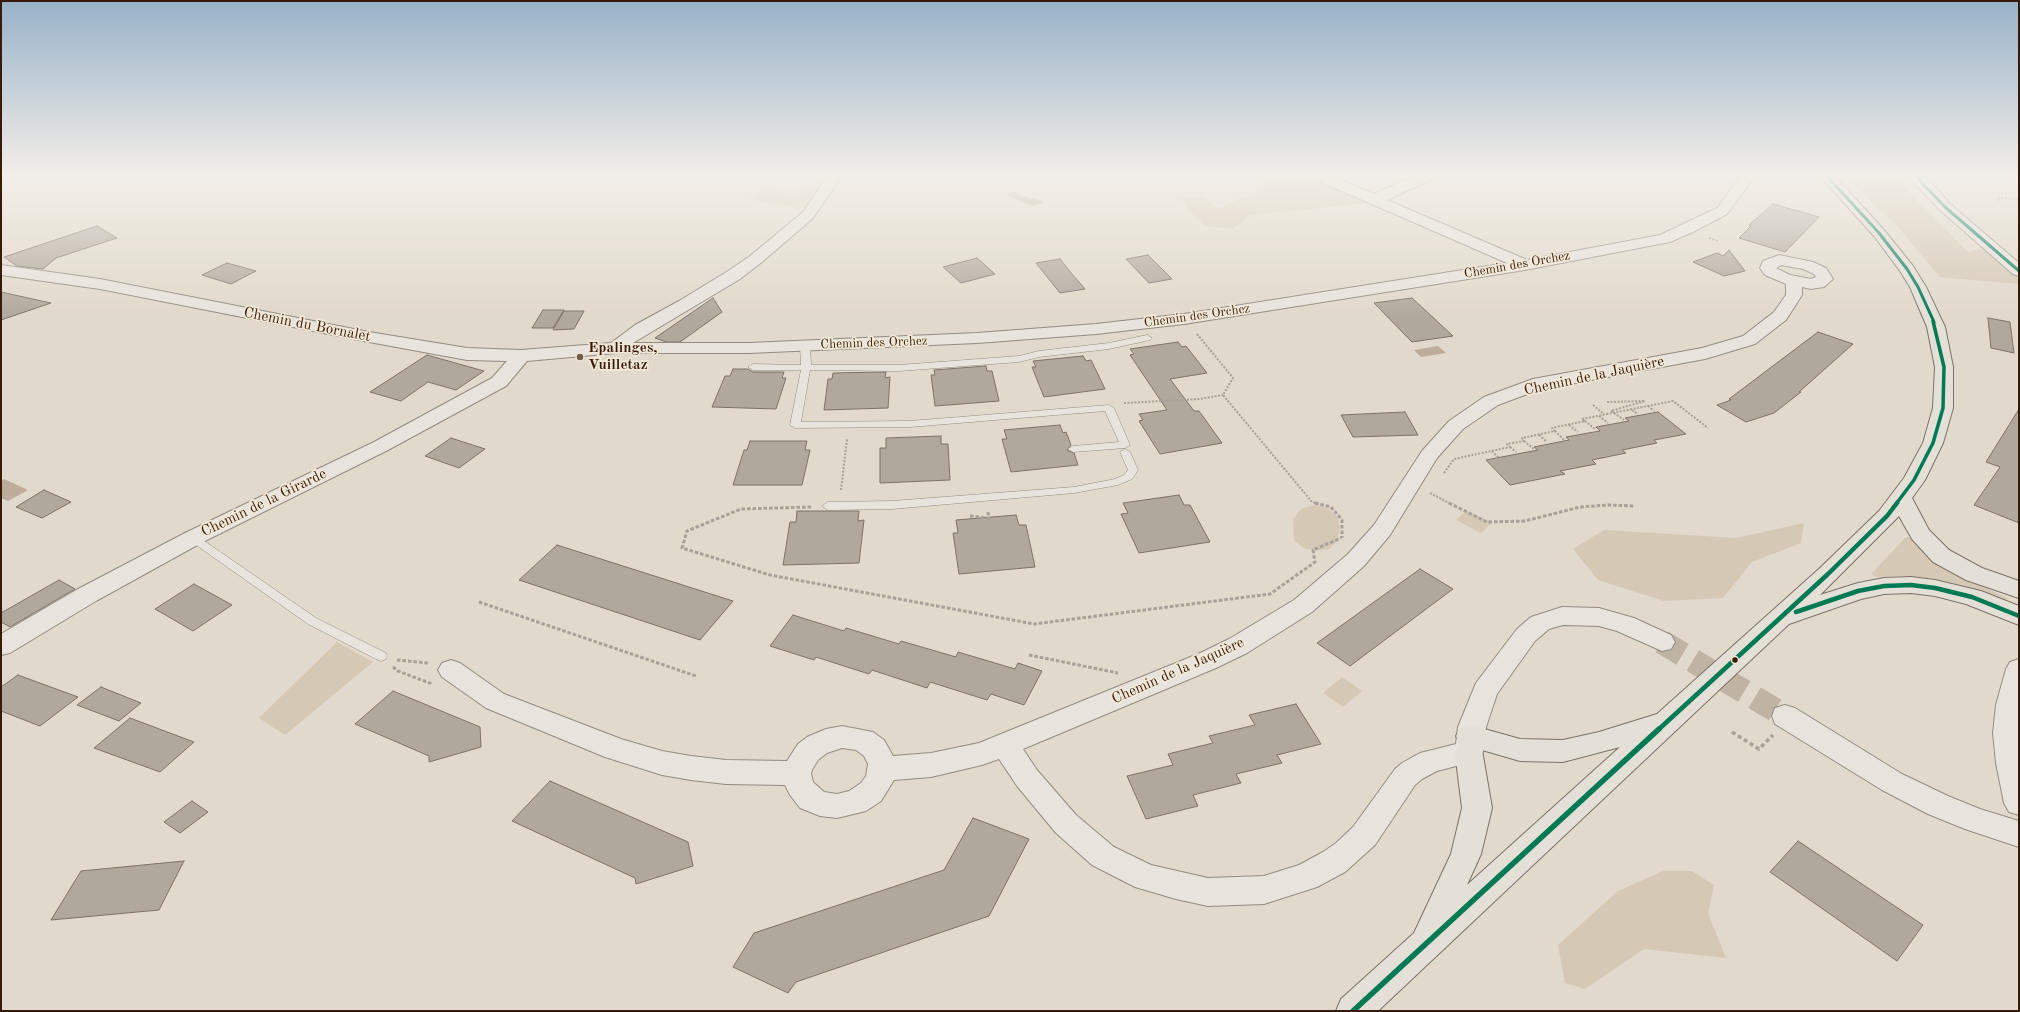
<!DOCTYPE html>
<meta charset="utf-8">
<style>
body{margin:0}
#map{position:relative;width:2020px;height:1012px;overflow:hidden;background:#e1d9cb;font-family:"Old Standard TT",serif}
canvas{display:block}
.frame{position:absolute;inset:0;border:2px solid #381a09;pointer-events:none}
</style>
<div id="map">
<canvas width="2020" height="1012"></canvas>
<div class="frame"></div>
</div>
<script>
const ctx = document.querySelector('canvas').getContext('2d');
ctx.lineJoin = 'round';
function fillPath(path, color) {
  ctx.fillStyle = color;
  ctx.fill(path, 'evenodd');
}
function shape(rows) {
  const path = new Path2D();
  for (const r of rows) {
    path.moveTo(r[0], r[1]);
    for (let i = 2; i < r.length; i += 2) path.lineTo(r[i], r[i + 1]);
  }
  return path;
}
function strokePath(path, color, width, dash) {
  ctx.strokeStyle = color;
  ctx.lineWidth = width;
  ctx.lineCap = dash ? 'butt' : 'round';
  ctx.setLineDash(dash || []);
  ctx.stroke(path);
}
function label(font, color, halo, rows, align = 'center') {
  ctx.font = font + ' "Old Standard TT",serif';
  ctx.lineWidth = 3.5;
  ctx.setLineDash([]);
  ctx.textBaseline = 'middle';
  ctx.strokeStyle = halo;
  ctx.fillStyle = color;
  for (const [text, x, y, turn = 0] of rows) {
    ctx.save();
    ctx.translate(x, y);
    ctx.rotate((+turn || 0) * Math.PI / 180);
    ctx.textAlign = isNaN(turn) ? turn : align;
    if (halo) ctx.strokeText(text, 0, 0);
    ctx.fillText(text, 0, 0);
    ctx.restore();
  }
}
const green = shape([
 [1262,175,1307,175,1368,203,1250,215,1233,229,1205,226,1189,210,1181,199,1201,197,1219,208,1267,187],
 [1842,175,1893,176,1968,252,1982,249,1997,257,2019,276,2019,284,1940,277,1896,225],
 [804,186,822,188,808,209,750,200,763,189,796,193],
 [1317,504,1329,509,1337,517,1340,526,1337,541,1329,549,1321,550,1305,549,1294,540,1293,519,1301,509],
 [1466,511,1467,511,1492,523,1481,533,1456,520],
 [1804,523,1801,543,1752,562,1723,598,1664,601,1598,580,1573,549,1604,530,1736,538],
 [1906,537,1912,538,1929,557,1970,580,2009,599,2005,599,1952,583,1925,578,1902,576,1876,577,1871,574],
 [337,642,373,662,285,735,259,718],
 [1342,677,1362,691,1343,707,1323,693],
 [1663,871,1692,871,1714,885,1708,913,1726,958,1644,949,1585,989,1565,983,1558,945,1618,891]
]);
const water = shape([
 [1015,192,1021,196,1043,201,1043,203,1032,206,1008,196,1008,194],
 [1438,346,1446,353,1421,357,1414,350],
 [4,479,28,490,8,501,1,498,1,481]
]);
const building = shape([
 [1773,204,1819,217,1785,252,1739,238,1751,226,1749,225,1773,204],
 [97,226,117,238,56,258,43,269,17,266,4,257,97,226],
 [1729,250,1745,271,1724,276,1693,262,1717,253,1723,256,1729,250],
 [1148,255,1172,279,1149,283,1126,259,1148,255],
 [977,258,995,274,961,283,943,267,977,258],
 [1060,259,1072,274,1085,289,1060,293,1036,263,1060,259],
 [227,263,256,271,231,284,202,275,227,263],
 [1,292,51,303,1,320,1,292],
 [713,298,722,312,680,342,666,342,655,338,713,298],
 [1412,298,1453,336,1412,342,1374,303,1412,298],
 [543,310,564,310,553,328,532,328,543,310],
 [564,311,584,311,574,329,553,330,564,311],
 [1988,318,2010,322,2014,353,1991,348,1988,318],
 [1818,332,1853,344,1799,392,1801,392,1774,413,1746,422,1717,405,1731,400,1729,399,1818,332],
 [1178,342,1182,347,1186,346,1207,373,1170,379,1194,411,1199,411,1222,443,1160,454,1139,421,1143,420,1139,414,1167,410,1130,355,1134,354,1130,349,1178,342],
 [427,355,484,371,456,390,428,382,401,401,370,392,427,355],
 [1083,356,1086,361,1091,360,1105,389,1044,397,1032,367,1036,367,1033,361,1083,356],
 [986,366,987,371,992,371,999,401,935,406,931,375,935,375,934,370,986,366],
 [733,369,748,369,753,372,784,372,782,378,786,378,776,409,712,407,725,376,730,376,733,369],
 [886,372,885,378,890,377,888,408,824,410,828,379,832,379,833,373,886,372],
 [2019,409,2019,523,1974,505,2000,467,1986,462,2019,409],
 [1405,412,1418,435,1353,437,1341,415,1405,412],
 [1658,412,1686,434,1654,440,1657,443,1622,450,1626,453,1592,460,1596,464,1560,471,1565,474,1510,485,1486,460,1538,450,1534,447,1569,440,1566,437,1600,431,1596,427,1629,421,1625,418,1658,412],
 [1060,425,1063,433,1066,432,1071,445,1067,450,1074,453,1078,465,1011,472,1002,439,1007,439,1004,430,1060,425],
 [941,436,941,444,948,444,950,480,880,483,880,448,886,448,886,438,941,436],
 [451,438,485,449,459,468,425,456,451,438],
 [750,441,807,441,805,450,810,450,802,485,733,485,744,450,747,450,750,441],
 [44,490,71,502,42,518,16,507,44,490],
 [1179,495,1184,505,1190,505,1210,542,1139,553,1121,514,1128,513,1123,503,1179,495],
 [797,511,859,511,858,521,864,520,859,563,783,565,790,522,796,522,797,511],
 [1016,515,1019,525,1026,525,1035,567,959,574,953,533,958,533,956,520,1016,515],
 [557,545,733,601,700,640,519,580,557,545],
 [1420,569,1453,589,1350,666,1317,643,1420,569],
 [59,580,75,589,10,627,1,622,1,613,59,580],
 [194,584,232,605,193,631,155,609,194,584],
 [793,615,844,631,846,628,899,644,901,641,956,657,958,652,1015,669,1018,663,1042,671,1024,705,991,694,987,700,930,682,927,688,872,670,869,674,816,657,814,660,770,646,793,615],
 [18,675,78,697,40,726,1,711,1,687,18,675],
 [101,687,141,703,119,721,77,705,101,687],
 [393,691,480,727,481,747,429,762,429,756,355,724,393,691],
 [1296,704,1321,744,1277,755,1282,763,1236,774,1241,783,1193,795,1198,806,1146,819,1127,776,1173,765,1168,754,1213,743,1209,736,1255,725,1249,715,1296,704],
 [130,718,194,742,160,772,94,748,130,718],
 [550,781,688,842,693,866,636,884,635,878,512,821,550,781],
 [192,801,208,812,180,833,164,822,192,801],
 [973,818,1029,839,989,916,796,982,788,993,733,967,754,933,944,870,973,818],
 [1798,841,1923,925,1897,961,1770,872,1798,841],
 [184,861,159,910,51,920,81,871,184,861]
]);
const minorTunnel = shape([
 [1662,642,1785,716]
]);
const pathFar2 = shape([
 [1998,201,1997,199,1999,198,2019,199],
 [1709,238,1718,241],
 [1197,334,1233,378,1223,395,1312,502,1319,504],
 [1607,402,1645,401,1611,411,1624,420],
 [1124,403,1199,399,1223,395],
 [1593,405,1604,414],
 [1648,406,1654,411],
 [1632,410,1638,414],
 [1599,416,1608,423],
 [1585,421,1595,429],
 [1569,425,1578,432],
 [1555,431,1564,440],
 [1539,435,1547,442],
 [1524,441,1534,449],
 [1510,447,1516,452],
 [1492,451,1498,457],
 [1444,473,1454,459,1510,447,1507,444,1524,441,1522,438,1555,431,1552,428,1585,421,1582,419,1673,401,1708,428],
 [841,490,847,439],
 [1430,493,1451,504]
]);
const pathFar1 = shape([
 [1315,503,1331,507,1342,520,1342,538],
 [1449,503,1487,522,1525,521,1580,507,1608,505,1635,506],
 [811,507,741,509,687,531,682,548,770,575,1034,624,1270,594,1315,562,1313,550,1341,538],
 [970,516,989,518,988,512],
 [479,602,696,676],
 [1029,655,1118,673],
 [397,660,428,663],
 [393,667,398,671,432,684]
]);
const path = shape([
 [1732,732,1759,749,1773,735]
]);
const service = shape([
 [1147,335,1152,338,1150,340,1109,349,1039,357,1019,362,899,371,810,370,801,422,910,421,1109,405,1114,408,1130,445,1125,448,1073,452,1068,449,1073,446,1119,442,1105,411,910,427,795,428,790,425,801,370,753,370,748,367,753,364,801,365,800,346,805,343,810,346,811,365,899,365,1019,356,1039,351,1109,343,1147,335],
 [1125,449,1130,452,1138,470,1132,479,1118,485,1074,493,892,509,828,510,822,506,828,502,892,501,1074,487,1115,479,1124,475,1128,470,1120,452,1125,449],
 [200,538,316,618,386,653,387,656,386,659,381,661,376,659,308,624,196,545,194,542,200,538]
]);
const minor = shape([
 [825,175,839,175,835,186,813,218,762,262,740,279,633,343,749,343,977,333,1096,324,1184,314,1507,263,1312,178,1310,175,1329,175,1374,194,1417,175,1436,175,1434,178,1387,200,1527,260,1660,235,1717,208,1742,175,1756,175,1727,214,1693,232,1670,242,1525,270,1184,324,1096,334,977,343,749,353,616,353,527,361,506,386,388,450,201,543,96,601,10,653,1,655,1,634,78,589,185,533,374,442,492,378,507,361,467,360,369,342,100,289,1,275,1,265,100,279,369,332,467,348,521,350,611,343,635,325,679,301,728,271,750,256,803,212,821,186,825,175],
 [1910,175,1924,175,1950,204,2019,263,2019,276,2013,274,1940,210,1916,185,1910,175],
 [1779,255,1813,262,1826,268,1833,279,1824,287,1811,289,1802,287,1802,295,1786,320,1755,344,1705,359,1538,390,1498,405,1463,429,1437,458,1390,535,1364,566,1312,612,1247,653,1216,668,1023,749,1037,770,1076,815,1114,847,1151,865,1208,878,1264,876,1299,865,1323,852,1336,843,1353,827,1395,769,1402,763,1420,753,1456,744,1458,727,1476,683,1517,629,1531,617,1562,607,1599,608,1634,618,1671,635,1675,642,1671,649,1662,651,1617,631,1599,626,1563,625,1549,629,1535,641,1497,694,1486,727,1483,752,1479,760,1437,771,1422,779,1415,785,1375,845,1345,872,1317,887,1264,904,1208,906,1176,899,1135,887,1092,865,1056,833,1017,786,999,759,982,765,931,777,894,780,881,801,866,811,837,818,820,816,800,808,790,795,785,785,726,784,691,780,662,775,605,757,486,708,442,677,438,670,442,663,451,660,460,663,504,694,621,739,662,751,691,756,726,760,787,761,798,744,807,737,826,729,842,726,873,732,884,740,893,756,931,753,979,743,1198,654,1229,639,1294,600,1348,554,1374,525,1422,451,1449,421,1484,397,1533,379,1702,348,1743,336,1774,312,1786,295,1786,284,1765,275,1760,268,1763,261,1779,255],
 [1781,265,1803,269,1814,274,1816,277,1811,279,1790,275,1776,268,1781,265],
 [842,748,856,750,864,756,868,764,866,776,861,783,849,791,837,794,824,792,813,782,811,773,813,768,818,760,827,753,842,748],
 [2019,659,2019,815,2009,812,2004,803,1996,763,1993,733,1996,705,2006,669,2010,662,2019,659],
 [1785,705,1795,708,1902,774,1948,796,1980,809,2019,821,2019,847,1965,829,1928,814,1882,790,1775,724,1772,716,1775,708,1785,705]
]);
const primary = shape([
 [1819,175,1834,175,1884,230,1913,266,1926,287,1945,327,1953,367,1953,408,1943,443,1925,480,1912,498,1929,530,1949,550,1982,568,2019,581,2019,598,1966,580,1933,562,1912,539,1899,516,1820,595,1858,583,1884,578,1911,577,1935,580,1981,591,2019,606,2019,625,1966,604,1935,596,1911,593,1884,594,1861,599,1789,624,1378,1011,1336,1011,1341,999,1414,933,1451,854,1462,808,1455,752,1460,744,1456,736,1460,728,1470,725,1520,739,1563,740,1599,732,1657,714,1820,568,1879,511,1904,478,1923,443,1933,408,1935,367,1927,327,1910,287,1900,271,1874,236,1819,175],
 [1620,747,1467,885,1481,854,1492,808,1482,750,1520,761,1563,762,1620,747]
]);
const bus1Far3 = shape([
 [1826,175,1879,233,1907,269,1918,287,1934,322],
 [1917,175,1921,182,1945,207,2019,271]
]);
const bus1Far2 = shape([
 [1896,504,1914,480,1933,443,1943,408,1944,367,1933,321]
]);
const bus1Far1 = shape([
 [1796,612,1858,591,1884,586,1911,585,1935,588,1972,597,2019,616],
 [1658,730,1828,574,1887,516,1897,503]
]);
const bus1 = shape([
 [1353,1011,1659,729]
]);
const markers = [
 [580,357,4,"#735d4d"],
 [1735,660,3.5,"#381a09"]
];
const farStreetnames = [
 ["Chemin des Orchez",1517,265,-10],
 ["Chemin des Orchez",1197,316,-8],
 ["Chemin des Orchez",874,343,-2]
];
const streetNames = [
 ["Chemin du Bornalet",307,325,11],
 ["Chemin de la Jaquière",1594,376,-12],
 ["Chemin de la Girarde",264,503,-26],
 ["Chemin de la Jaquière",1178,671,-24]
];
const poiNames = [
 ["Epalinges,",588,348],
 ["Vuilletaz",588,365]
];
fillPath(green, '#d5c8b5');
fillPath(water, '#bdac99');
fillPath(building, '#b0a89d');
strokePath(building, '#7c7269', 1);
strokePath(minorTunnel, '#bfb3a4', 24, [24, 12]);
strokePath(service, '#948b82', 1);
strokePath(minor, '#948b82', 2);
strokePath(primary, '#7c7269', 2);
strokePath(pathFar2, '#a6a099', 2, [2, 1.5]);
strokePath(pathFar1, '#a6a099', 3, [3.5, 2]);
strokePath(path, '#a6a099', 3.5, [4, 3]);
fillPath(service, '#e8e3dc');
fillPath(minor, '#e8e3dc');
fillPath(primary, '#e4dfd7');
strokePath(bus1Far3, '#007a55', 3);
strokePath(bus1Far2, '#007a55', 3.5);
strokePath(bus1Far1, '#007a55', 4.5);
strokePath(bus1, '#007a55', 5.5);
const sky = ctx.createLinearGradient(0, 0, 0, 317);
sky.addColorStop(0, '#97b1c8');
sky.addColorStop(0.55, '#f2eee8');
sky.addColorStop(1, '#f2eee800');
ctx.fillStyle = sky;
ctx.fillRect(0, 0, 2020, 317);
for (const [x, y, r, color] of markers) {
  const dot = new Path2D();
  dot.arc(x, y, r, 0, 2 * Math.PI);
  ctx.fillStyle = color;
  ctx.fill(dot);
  strokePath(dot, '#f1e8d7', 1.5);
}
label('13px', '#381a09', '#f1e8d7', farStreetnames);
label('15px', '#381a09', '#f1e8d7', streetNames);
label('bold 15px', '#381a09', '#f1e8d7', poiNames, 'left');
</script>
